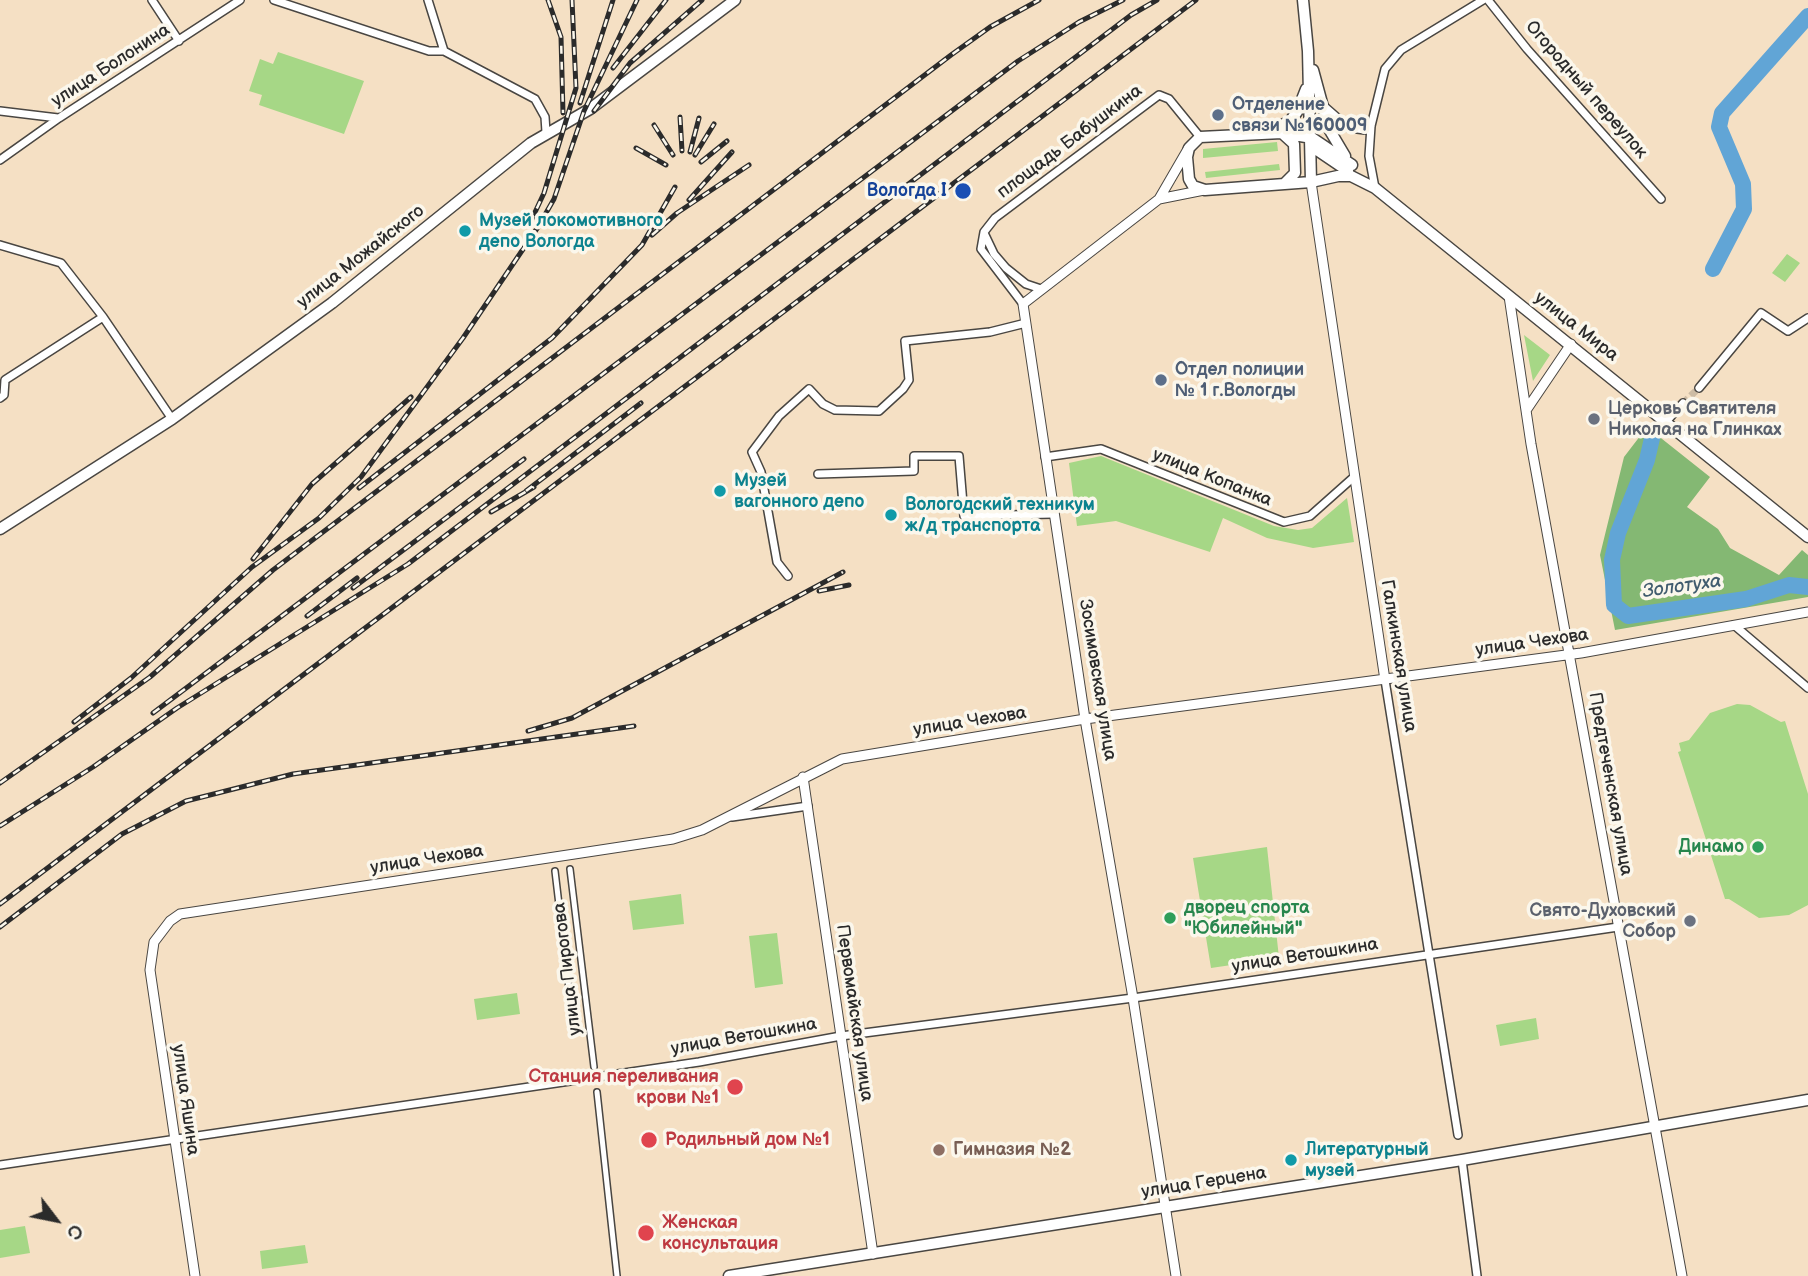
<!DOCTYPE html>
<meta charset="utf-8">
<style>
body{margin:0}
#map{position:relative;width:1808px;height:1276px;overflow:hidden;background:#f5e0c4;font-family:"Balsamiq Sans",sans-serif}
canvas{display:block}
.north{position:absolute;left:21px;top:1185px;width:70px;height:70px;-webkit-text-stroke:5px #fbf7ec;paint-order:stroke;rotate:122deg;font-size:19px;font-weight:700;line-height:28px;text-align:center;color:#2b2b2b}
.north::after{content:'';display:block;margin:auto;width:24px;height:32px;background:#2b2b2b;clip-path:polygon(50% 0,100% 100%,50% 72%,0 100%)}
</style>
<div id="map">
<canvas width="1808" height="1276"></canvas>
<div class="north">С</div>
</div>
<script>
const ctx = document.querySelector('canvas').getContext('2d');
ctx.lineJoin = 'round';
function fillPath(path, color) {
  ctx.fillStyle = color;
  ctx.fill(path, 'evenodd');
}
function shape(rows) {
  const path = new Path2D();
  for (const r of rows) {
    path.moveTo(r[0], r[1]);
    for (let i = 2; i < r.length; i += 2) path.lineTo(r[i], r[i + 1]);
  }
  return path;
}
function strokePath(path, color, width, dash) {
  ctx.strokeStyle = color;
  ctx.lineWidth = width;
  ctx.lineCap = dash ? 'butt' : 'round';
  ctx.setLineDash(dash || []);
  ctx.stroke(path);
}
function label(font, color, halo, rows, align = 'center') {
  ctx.font = font + ' "Balsamiq Sans",sans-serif';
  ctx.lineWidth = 7;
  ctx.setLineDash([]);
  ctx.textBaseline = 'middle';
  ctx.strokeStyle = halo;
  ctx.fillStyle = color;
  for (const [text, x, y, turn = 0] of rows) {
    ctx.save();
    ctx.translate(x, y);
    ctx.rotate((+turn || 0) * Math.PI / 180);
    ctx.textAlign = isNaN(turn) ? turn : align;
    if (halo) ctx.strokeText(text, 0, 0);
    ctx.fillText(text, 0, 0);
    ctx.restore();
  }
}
const green = shape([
 [278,52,364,81,344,134,259,105,262,95,249,91,260,59,273,64],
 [1277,142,1278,151,1203,158,1203,149],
 [1279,164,1280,170,1206,178,1205,172],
 [1787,254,1800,263,1785,282,1772,273],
 [1524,335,1550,355,1533,381],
 [1101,456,1274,526,1298,530,1312,528,1347,498,1354,542,1313,548,1267,538,1223,518,1210,552,1116,521,1077,526,1069,463],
 [1737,704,1750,705,1781,722,1785,721,1808,794,1808,905,1789,915,1759,918,1729,899,1725,899,1678,752,1681,751,1679,743,1689,740,1710,713],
 [1267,847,1279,958,1211,968,1193,858],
 [681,894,684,924,633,930,629,901],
 [777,933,783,984,755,988,749,936],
 [517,993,520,1014,477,1020,474,999],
 [1536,1018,1539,1039,1500,1046,1496,1025],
 [25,1226,30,1253,0,1258,0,1230],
 [305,1245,308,1263,262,1269,260,1251]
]);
const forest = shape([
 [1647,427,1710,477,1687,507,1718,529,1730,548,1779,575,1802,550,1808,555,1808,597,1615,630,1600,555,1624,457]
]);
const river = shape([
 [1713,269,1744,209,1743,184,1719,127,1722,113,1808,16],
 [1653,434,1647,460,1618,533,1612,560,1614,605,1628,616,1746,599,1789,585,1808,587]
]);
const minorTunnel = shape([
 [1683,403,1699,388]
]);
const pedestrian = shape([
 [570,869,594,1067],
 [555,871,574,1031],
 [597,1092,617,1276]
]);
const minor = shape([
 [152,0,179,41],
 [274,0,429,51,444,51],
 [428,0,444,51,535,99,545,117,546,132],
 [1488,0,1527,49,1661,199],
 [1325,107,1349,128,1365,130,1371,126],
 [0,111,58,118],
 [0,160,59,118,240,0],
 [1375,188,1369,156,1371,126,1385,69,1401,50,1483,0],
 [984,233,994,254,1006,268,1026,284,1041,289],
 [0,245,61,263,103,317,172,419],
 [1023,304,981,249,984,232,995,218,1159,95,1169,99,1200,137,1204,136],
 [1699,388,1761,313,1788,331,1808,318],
 [0,398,4,395,5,380,103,317],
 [1666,422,1683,403],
 [1045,457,1101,449,1284,522,1310,516,1355,476],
 [818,474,914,471,914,456,959,456,964,516,1053,514],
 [788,576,777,562,761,472,752,452,779,416,809,389,823,404,835,410,879,411,903,389,909,380,905,341,990,332,1026,323],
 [1734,625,1808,688],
 [1385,680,1458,1135],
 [732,817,808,806],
 [1462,1160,1477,1276],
 [0,1165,699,1062,841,1036,1133,998,1618,927]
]);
const tertiary = shape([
 [1311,182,1385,680],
 [1159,199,1188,149],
 [1509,296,1531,444,1682,1276],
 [1527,409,1571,344],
 [803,777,873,1254],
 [195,1276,150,970,154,942,170,921,180,914,673,839,702,830,842,759,1085,719,1581,653,1808,612],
 [1176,1276,1133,998,1085,719,1023,304,1159,199,1204,190]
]);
const secondary = shape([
 [1303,0,1308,51,1311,182],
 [1313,70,1329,129,1345,156],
 [1272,130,1290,121,1297,112,1306,89],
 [1283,134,1294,144,1295,173,1284,184],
 [1313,141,1317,150,1348,171],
 [1352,165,1312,138,1282,133,1200,137,1189,148,1187,157,1189,179,1193,186,1205,190,1311,182,1338,176,1351,176,1375,188,1808,537],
 [0,529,172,419,332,303,531,143,590,109,735,0],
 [729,1276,1462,1160,1808,1100]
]);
const rail = shape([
 [548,0,561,37,563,113],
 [613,68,666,0],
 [580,103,613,0],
 [594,111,630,63,702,0],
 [680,117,682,151],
 [654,125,673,155],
 [636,148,666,165],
 [690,152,699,118],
 [695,155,714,124],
 [701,162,727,141],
 [689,200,732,152],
 [530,223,544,193,576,88,572,0],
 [652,235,677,213,749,165],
 [359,488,552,338,642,245,675,187],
 [526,491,641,403],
 [491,512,534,487],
 [253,559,312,484,411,397],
 [353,588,524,459],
 [819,591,849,585],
 [307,616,357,578],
 [153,713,1018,61,1079,22,1123,0],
 [74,722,131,678,252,567,319,518,361,477,463,338,538,227,554,199,584,111,637,0],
 [528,731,572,718,843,572],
 [0,783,150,677,273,570,951,55,990,27,1039,0],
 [0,826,93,767,177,708,408,564,1131,15,1157,0],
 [0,904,1196,0],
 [0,927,122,834,186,801,293,774,634,726]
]);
const markers = [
 [1218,115,7,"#5c6f8a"],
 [963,191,9,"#1a4fb4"],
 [465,231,7,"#0f9aa8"],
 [1161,380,7,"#5c6f8a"],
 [1594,419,7,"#6b7280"],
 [720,491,7,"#0f9aa8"],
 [891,515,7,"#0f9aa8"],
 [1758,847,7,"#2e9e5b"],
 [1170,918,7,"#2e9e5b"],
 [1690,921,7,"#6b7280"],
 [735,1087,9,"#e0444e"],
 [649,1140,9,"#e0444e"],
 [939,1150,7,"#8d6e63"],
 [1291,1160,7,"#0f9aa8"],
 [646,1233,9,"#e0444e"]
];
const streetNames = [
 ["улица Болонина",111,66,-33],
 ["Огородный переулок",1586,90,49],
 ["площадь Бабушкина",1070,142,-37],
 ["улица Можайского",361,257,-38],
 ["улица Мира",1576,327,38],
 ["улица Копанка",1212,478,22],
 ["улица Чехова",1532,643,-8],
 ["Галкинская улица",1398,656,81],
 ["Зосимовская улица",1097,680,81],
 ["улица Чехова",970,722,-9],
 ["Предтеченская улица",1610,784,80],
 ["улица Чехова",427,860,-9],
 ["улица Ветошкина",1305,956,-9],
 ["улица Пирогова",568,969,-97],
 ["Первомайская улица",854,1013,82],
 ["улица Ветошкина",744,1037,-10],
 ["улица Яшина",185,1100,82],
 ["улица Герцена",1204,1183,-9]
];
const serviceNames = [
 ["Отделение",1232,105],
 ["связи №160009",1232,126],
 ["Отдел полиции",1175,370],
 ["№ 1 г.Вологды",1175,391]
];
const transitNames = [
 ["Вологда I",947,191]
];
const cultureNames = [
 ["Музей локомотивного",479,221],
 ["депо Вологда",479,242],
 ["Музей",734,481],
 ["вагонного депо",734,502],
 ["Вологодский техникум",905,505],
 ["ж/д транспорта",905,526],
 ["Литературный",1305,1150],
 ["музей",1305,1171]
];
const worshipNames = [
 ["Церковь Святителя",1608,409],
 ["Николая на Глинках",1608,430],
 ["Свято-Духовский",1676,911,"right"],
 ["Собор",1676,932,"right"]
];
const leisureNames = [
 ["Динамо",1744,847],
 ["дворец спорта",1184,908,"left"],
 ["\"Юбилейный\"",1184,929,"left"]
];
const healthNames = [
 ["Станция переливания",719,1077,"right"],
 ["крови №1",719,1098,"right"],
 ["Родильный дом №1",665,1140],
 ["Женская",662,1223],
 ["консультация",662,1244]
];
const educationNames = [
 ["Гимназия №2",953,1150]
];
const waterNames = [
 ["Золотуха",1682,587,-8]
];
fillPath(green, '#a6d786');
fillPath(forest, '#84b873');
strokePath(river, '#61a5d6', 16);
strokePath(minorTunnel, '#cdbca5', 7, [7, 3.5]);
strokePath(pedestrian, '#494642', 8);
strokePath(minor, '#494642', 10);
strokePath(tertiary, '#494642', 11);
strokePath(secondary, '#494642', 13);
strokePath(pedestrian, '#fff', 5);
strokePath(minor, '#fff', 7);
strokePath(tertiary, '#fff', 9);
strokePath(secondary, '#fff', 10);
strokePath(rail, '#2b2b2b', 5);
strokePath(rail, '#fbf7ec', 2.5, [8]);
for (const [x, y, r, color] of markers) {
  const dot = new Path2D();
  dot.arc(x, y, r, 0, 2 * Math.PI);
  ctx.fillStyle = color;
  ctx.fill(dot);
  strokePath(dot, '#fbf7ec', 2.5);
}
label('18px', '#2b2b2b', '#fbf7ec', streetNames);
label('bold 18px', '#4e5e75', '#fbf7ec', serviceNames, 'left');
label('bold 18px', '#164399', '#fbf7ec', transitNames, 'right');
label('bold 18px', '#0d838f', '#fbf7ec', cultureNames, 'left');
label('bold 18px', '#5b616d', '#fbf7ec', worshipNames, 'left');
label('bold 18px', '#27864d', '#fbf7ec', leisureNames, 'right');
label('bold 18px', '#be3a42', '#fbf7ec', healthNames, 'left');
label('bold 18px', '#785e54', '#fbf7ec', educationNames, 'left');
label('italic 19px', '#415c6f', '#fbf7ec', waterNames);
</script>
